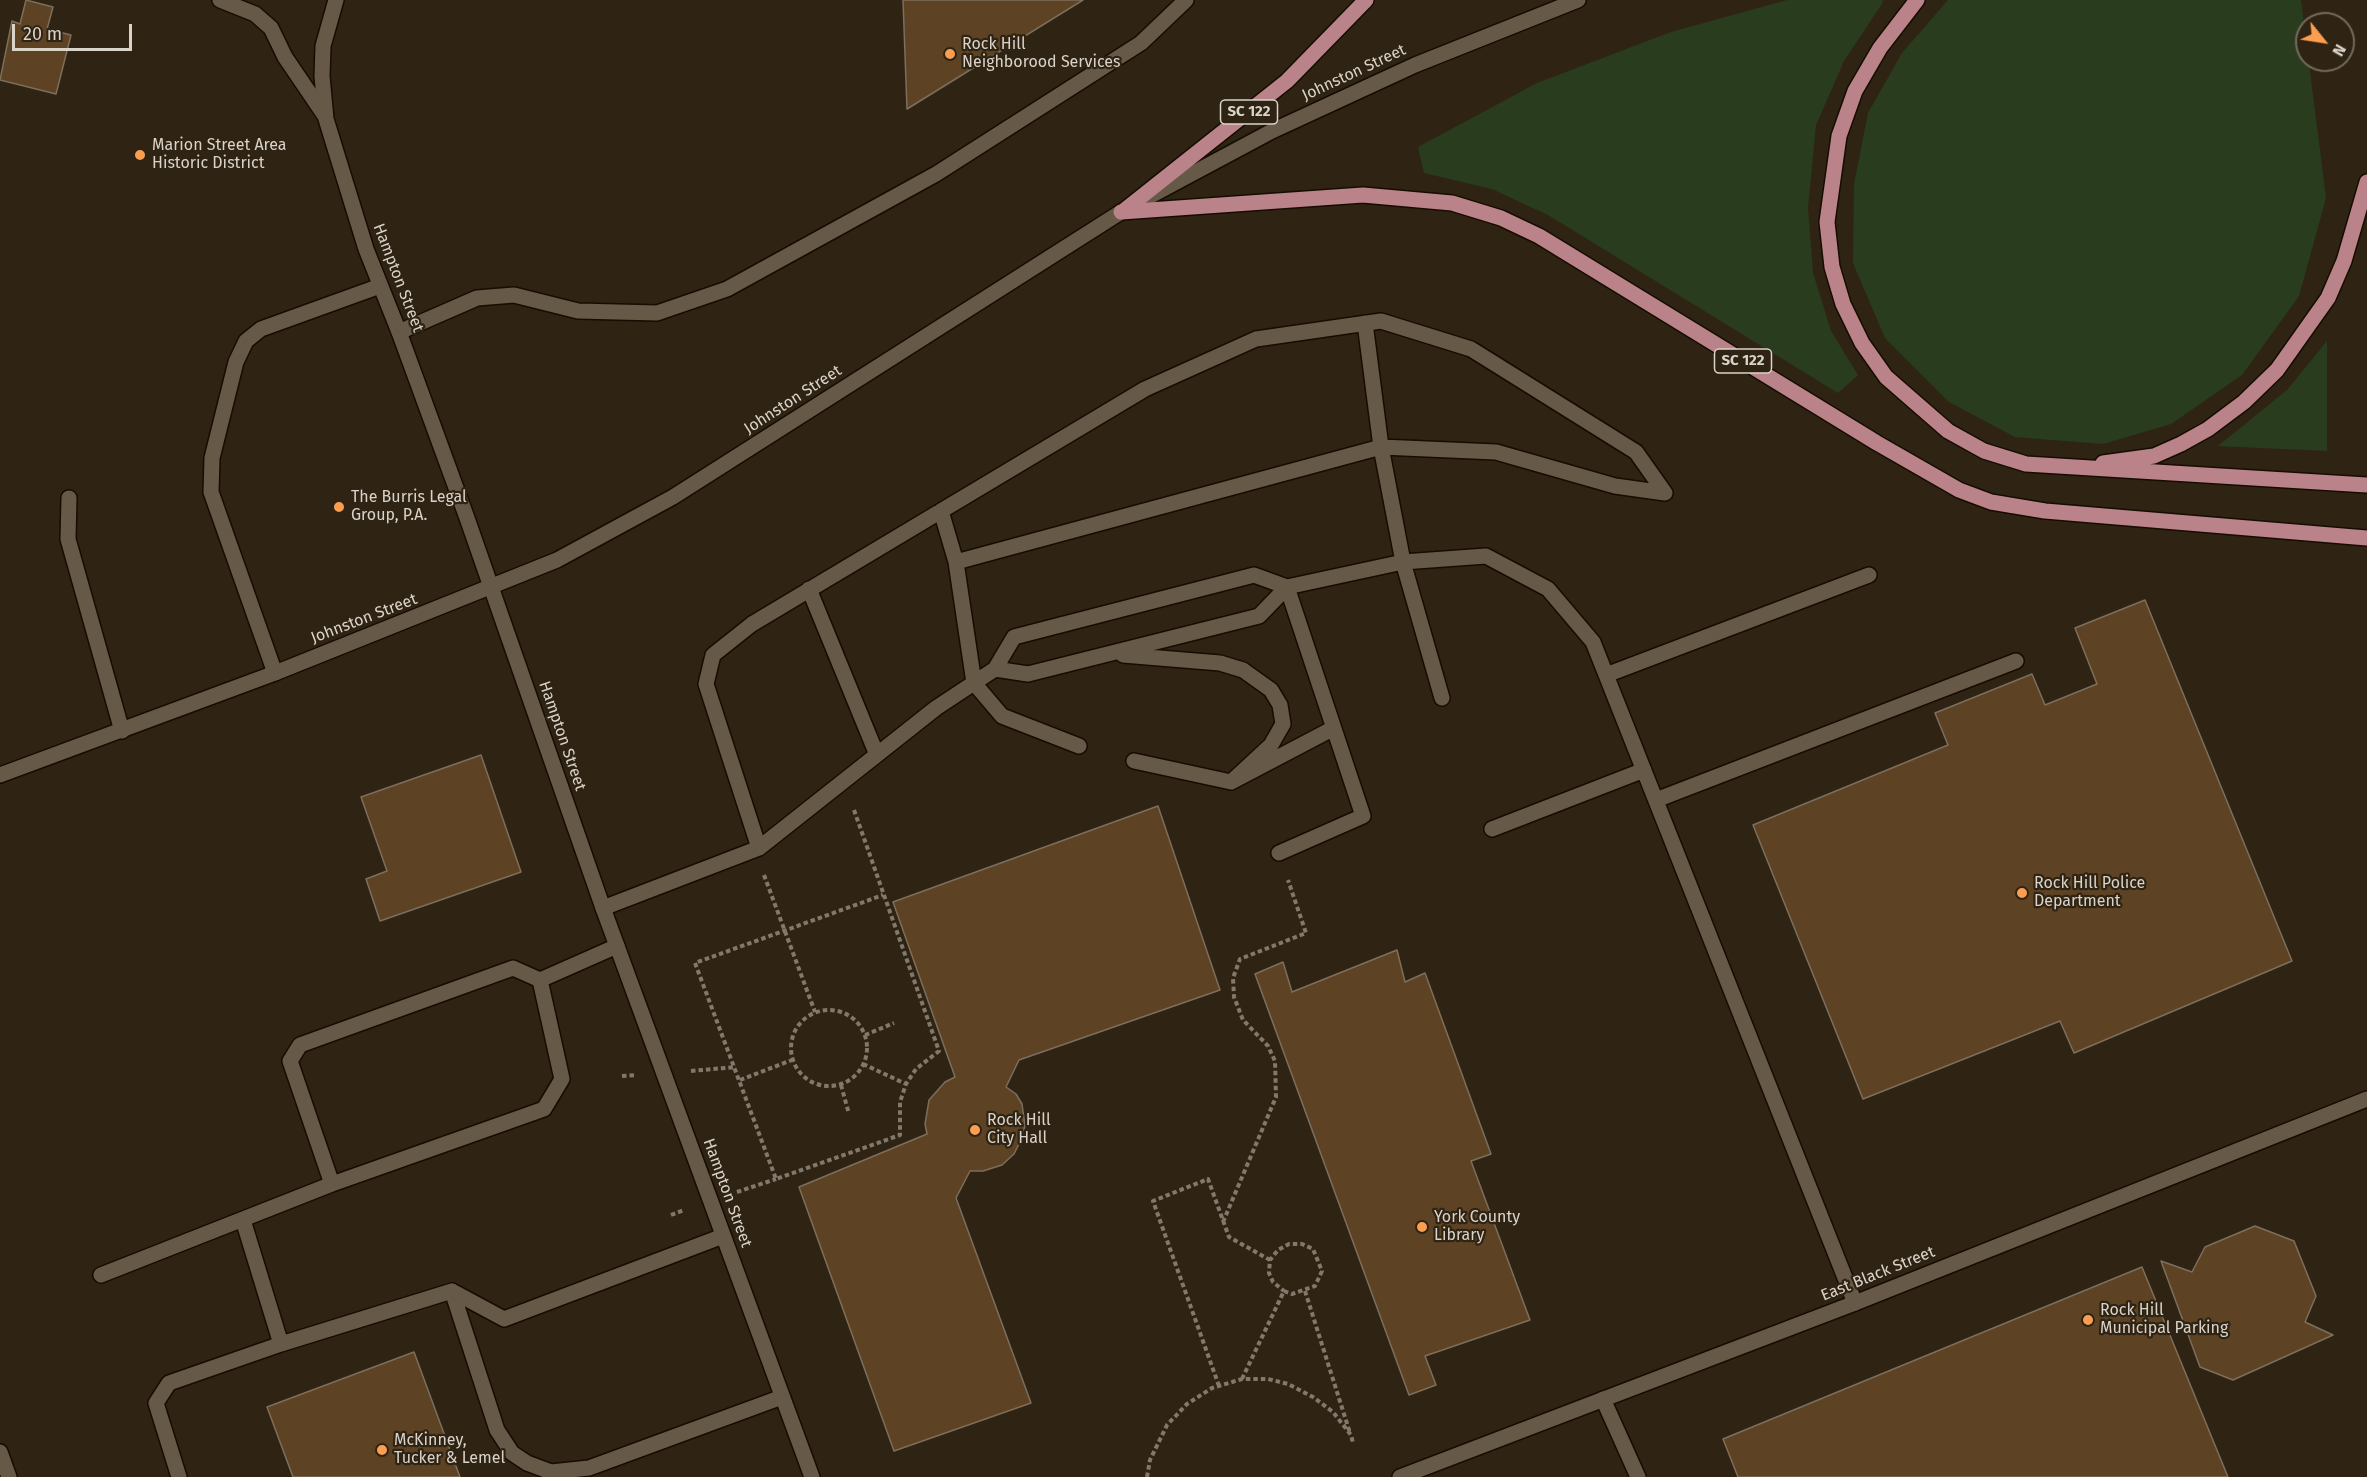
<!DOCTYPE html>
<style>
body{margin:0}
#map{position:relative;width:2367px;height:1477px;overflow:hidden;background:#2f2414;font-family:"Fira Sans",sans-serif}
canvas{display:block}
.north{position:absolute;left:2295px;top:12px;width:60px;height:60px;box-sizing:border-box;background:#2f2414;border:2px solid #736a5c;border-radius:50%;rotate:120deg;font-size:16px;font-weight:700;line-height:24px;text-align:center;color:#dad3c9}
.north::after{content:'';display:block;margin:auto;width:21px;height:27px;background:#fb9e50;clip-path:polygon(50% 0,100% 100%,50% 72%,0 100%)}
.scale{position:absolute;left:12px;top:24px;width:120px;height:27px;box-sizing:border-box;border:3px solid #dad3c9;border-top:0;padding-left:8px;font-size:18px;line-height:21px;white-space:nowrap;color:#dad3c9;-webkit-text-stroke:4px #2f2414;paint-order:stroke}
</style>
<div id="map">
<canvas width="2367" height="1477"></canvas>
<div class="north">N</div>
<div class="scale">20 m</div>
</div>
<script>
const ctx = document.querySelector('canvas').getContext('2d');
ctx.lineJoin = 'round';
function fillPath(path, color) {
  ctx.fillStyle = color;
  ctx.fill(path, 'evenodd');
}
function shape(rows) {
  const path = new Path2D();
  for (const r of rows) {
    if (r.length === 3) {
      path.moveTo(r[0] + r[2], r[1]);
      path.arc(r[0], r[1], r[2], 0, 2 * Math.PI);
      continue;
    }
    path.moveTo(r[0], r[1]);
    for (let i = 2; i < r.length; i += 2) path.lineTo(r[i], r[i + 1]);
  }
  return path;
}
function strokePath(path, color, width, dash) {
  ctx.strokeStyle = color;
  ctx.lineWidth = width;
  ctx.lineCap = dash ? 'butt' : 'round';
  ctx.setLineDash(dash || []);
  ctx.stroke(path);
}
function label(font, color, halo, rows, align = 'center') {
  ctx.font = font + ' "Fira Sans",sans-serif';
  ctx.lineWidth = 4.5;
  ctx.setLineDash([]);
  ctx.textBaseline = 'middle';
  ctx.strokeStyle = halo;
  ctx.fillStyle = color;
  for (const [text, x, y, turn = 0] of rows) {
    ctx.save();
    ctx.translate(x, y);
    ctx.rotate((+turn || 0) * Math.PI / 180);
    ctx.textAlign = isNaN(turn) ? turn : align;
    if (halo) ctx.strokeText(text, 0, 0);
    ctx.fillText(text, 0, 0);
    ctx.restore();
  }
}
const green = shape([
 [1787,0,1882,0,1883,2,1844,61,1816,125,1808,208,1813,273,1831,331,1858,375,1838,393,1548,215,1492,189,1424,173,1418,147,1537,83,1671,32],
 [1948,0,2301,0,2326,198,2299,296,2242,375,2171,424,2103,444,2015,437,1949,402,1885,338,1853,263,1854,184,1868,113,1902,53],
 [2327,341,2327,451,2218,446,2287,390]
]);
const building = shape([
 [26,0,53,7,47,29,71,35,56,94,0,80,12,21,20,24,26,0],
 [903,0,1083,0,907,109,903,0],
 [2145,600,2292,961,2074,1053,2060,1021,1863,1099,1753,825,1948,745,1935,713,2032,674,2045,705,2097,684,2075,628,2145,600],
 [481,755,521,872,380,921,366,879,387,871,361,797,481,755],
 [1158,806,1220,990,1019,1060,1006,1087,1016,1094,1022,1104,1025,1126,1021,1140,1014,1154,1002,1165,983,1171,970,1171,956,1198,1031,1403,894,1451,799,1187,927,1134,925,1124,929,1100,945,1082,955,1077,893,902,1158,806],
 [1397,950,1405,982,1425,973,1491,1154,1471,1161,1530,1320,1425,1356,1436,1385,1409,1395,1255,974,1283,962,1292,992,1397,950],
 [2255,1226,2294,1241,2316,1296,2305,1322,2333,1335,2233,1380,2200,1367,2161,1261,2192,1272,2205,1247,2255,1226],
 [2142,1267,2228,1477,1738,1477,1723,1439,2142,1267],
 [414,1352,460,1477,293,1477,267,1407,414,1352]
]);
const path = shape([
 [854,810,939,1051,916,1069,906,1084,900,1102,900,1135,776,1179,695,963,883,895],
 [764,875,815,1012],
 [829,1048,38],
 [865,1035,894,1023],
 [863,1064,906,1084],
 [691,1071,736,1067],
 [622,1076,636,1075],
 [740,1080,792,1060],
 [841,1085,849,1114],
 [737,1192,776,1179],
 [671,1215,684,1210],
 [1223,1222,1276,1097,1275,1061,1268,1046,1243,1020,1234,997,1233,978,1240,959,1306,933,1288,880],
 [1305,1291,1350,1433],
 [1242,1379,1284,1291,1292,1294,1315,1286,1322,1271,1313,1249,1302,1244,1289,1244,1278,1250,1270,1260,1269,1273,1273,1282,1284,1291],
 [1219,1386,1153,1201,1208,1179,1229,1237,1270,1260],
 [1147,1477,1150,1460,1167,1425,1187,1404,1212,1388,1242,1379,1268,1379,1288,1384,1313,1397,1333,1412,1351,1435,1353,1443]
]);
const service = shape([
 [1365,323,1381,447,1403,562,1442,698],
 [399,332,477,298,514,295,578,311,657,313,727,289,936,174,1141,43,1186,0],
 [69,498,68,539,122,731],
 [941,511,956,562],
 [809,589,877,755],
 [1123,655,1220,663,1243,670,1271,690,1280,705,1283,724,1271,745,1231,782],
 [995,669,1028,674,1259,616,1287,587],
 [275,673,211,492,212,458,236,362,246,341,261,329,380,286],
 [1606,675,1869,575],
 [1134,761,1231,782,1332,729],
 [1656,800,2016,661],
 [1492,829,1644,770],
 [759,848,706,684,713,655,752,624,1145,389,1256,339,1381,321,1471,349,1636,452,1665,493,1615,486,1496,452,1381,447,956,562,974,683,1002,716,1079,746],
 [1279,853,1363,816,1287,587],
 [603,908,759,848,936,708,995,669,1014,637,1254,575,1287,587,1403,562,1486,556,1548,589,1593,642,1855,1303],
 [332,1184,290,1061,300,1045,513,968,540,980,617,946],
 [101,1275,332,1184,544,1109,562,1079,540,980],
 [452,1291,497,1430,512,1453,527,1463,551,1472,589,1468,782,1397],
 [281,1344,452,1291,504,1319,723,1236],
 [1603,1399,1638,1477],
 [0,1452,9,1477],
 [179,1477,156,1403,169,1383,281,1344,243,1220]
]);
const minor = shape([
 [220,0,255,14,271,28,285,57,325,116],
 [336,0,323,46,322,76,326,119,366,249,399,332,467,518,603,908,812,1477]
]);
const tertiary = shape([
 [1143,200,1272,131,1415,65,1578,0]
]);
const secondary = shape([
 [0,775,275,673,557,560,673,497,1121,212],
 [1400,1477,1855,1303,2367,1099]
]);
const primary = shape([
 [1917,0,1880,48,1855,91,1839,136,1827,222,1832,267,1843,304,1862,343,1886,377,1948,431,1984,451,2026,464,2367,485],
 [1121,212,1363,195,1452,203,1501,218,1539,236,1877,443,1959,490,1991,502,2045,511,2367,538],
 [1122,212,1287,81,1366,0],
 [2103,463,2154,456,2181,444,2208,429,2244,402,2277,370,2328,298,2344,261,2367,182]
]);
const markers = [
 [950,54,6,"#fb9e50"],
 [140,155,6,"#fb9e50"],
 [339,507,6,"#fb9e50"],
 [2022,893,6,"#fb9e50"],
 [975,1130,6,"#fb9e50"],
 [1422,1227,6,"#fb9e50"],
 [2088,1320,6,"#fb9e50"],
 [382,1450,6,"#fb9e50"]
];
const shields = [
 [1249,112,57],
 [1743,361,57]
];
const shieldNames = [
 ["SC 122",1249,112],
 ["SC 122",1743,361]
];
const poiNames = [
 ["Rock Hill",962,45],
 ["Neighborood Services",962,63],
 ["Marion Street Area",152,146],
 ["Historic District",152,164],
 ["The Burris Legal",351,498],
 ["Group, P.A.",351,516],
 ["Rock Hill Police",2034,884],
 ["Department",2034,902],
 ["Rock Hill",987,1121],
 ["City Hall",987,1139],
 ["York County",1434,1218],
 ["Library",1434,1236],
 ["Rock Hill",2100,1311],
 ["Municipal Parking",2100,1329],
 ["McKinney,",394,1441],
 ["Tucker & Lemel",394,1459]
];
const streetNames = [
 ["Johnston Street",1354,73,-25],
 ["Hampton Street",398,278,69],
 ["Johnston Street",793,400,-33],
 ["Johnston Street",364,619,-21],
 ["Hampton Street",562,736,71],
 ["Hampton Street",727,1193,70],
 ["East Black Street",1878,1274,-22]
];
fillPath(green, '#293c1e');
fillPath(building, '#5d4323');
strokePath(building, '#7d6e5d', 1.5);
strokePath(service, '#170c01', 18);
strokePath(minor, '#170c01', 18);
strokePath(tertiary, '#170c01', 18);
strokePath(secondary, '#170c01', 18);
strokePath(primary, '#170c01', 18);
strokePath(path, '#82796c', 4, [4.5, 3]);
strokePath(service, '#675948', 15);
strokePath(minor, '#675948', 15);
strokePath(tertiary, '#675948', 15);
strokePath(secondary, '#675948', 15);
strokePath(primary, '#b98389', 15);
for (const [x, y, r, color] of markers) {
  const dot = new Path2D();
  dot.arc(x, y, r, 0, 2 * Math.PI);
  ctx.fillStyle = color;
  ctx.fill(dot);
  strokePath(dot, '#2f2414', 2);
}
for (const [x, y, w] of shields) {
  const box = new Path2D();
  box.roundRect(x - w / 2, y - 12, w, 24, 4.5);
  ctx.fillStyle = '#2f2414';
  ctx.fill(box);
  strokePath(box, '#dad3c9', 1.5);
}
label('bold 15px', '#dad3c9', null, shieldNames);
label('16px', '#dad3c9', '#2f2414', poiNames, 'left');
label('16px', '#dad3c9', '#2f2414', streetNames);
</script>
